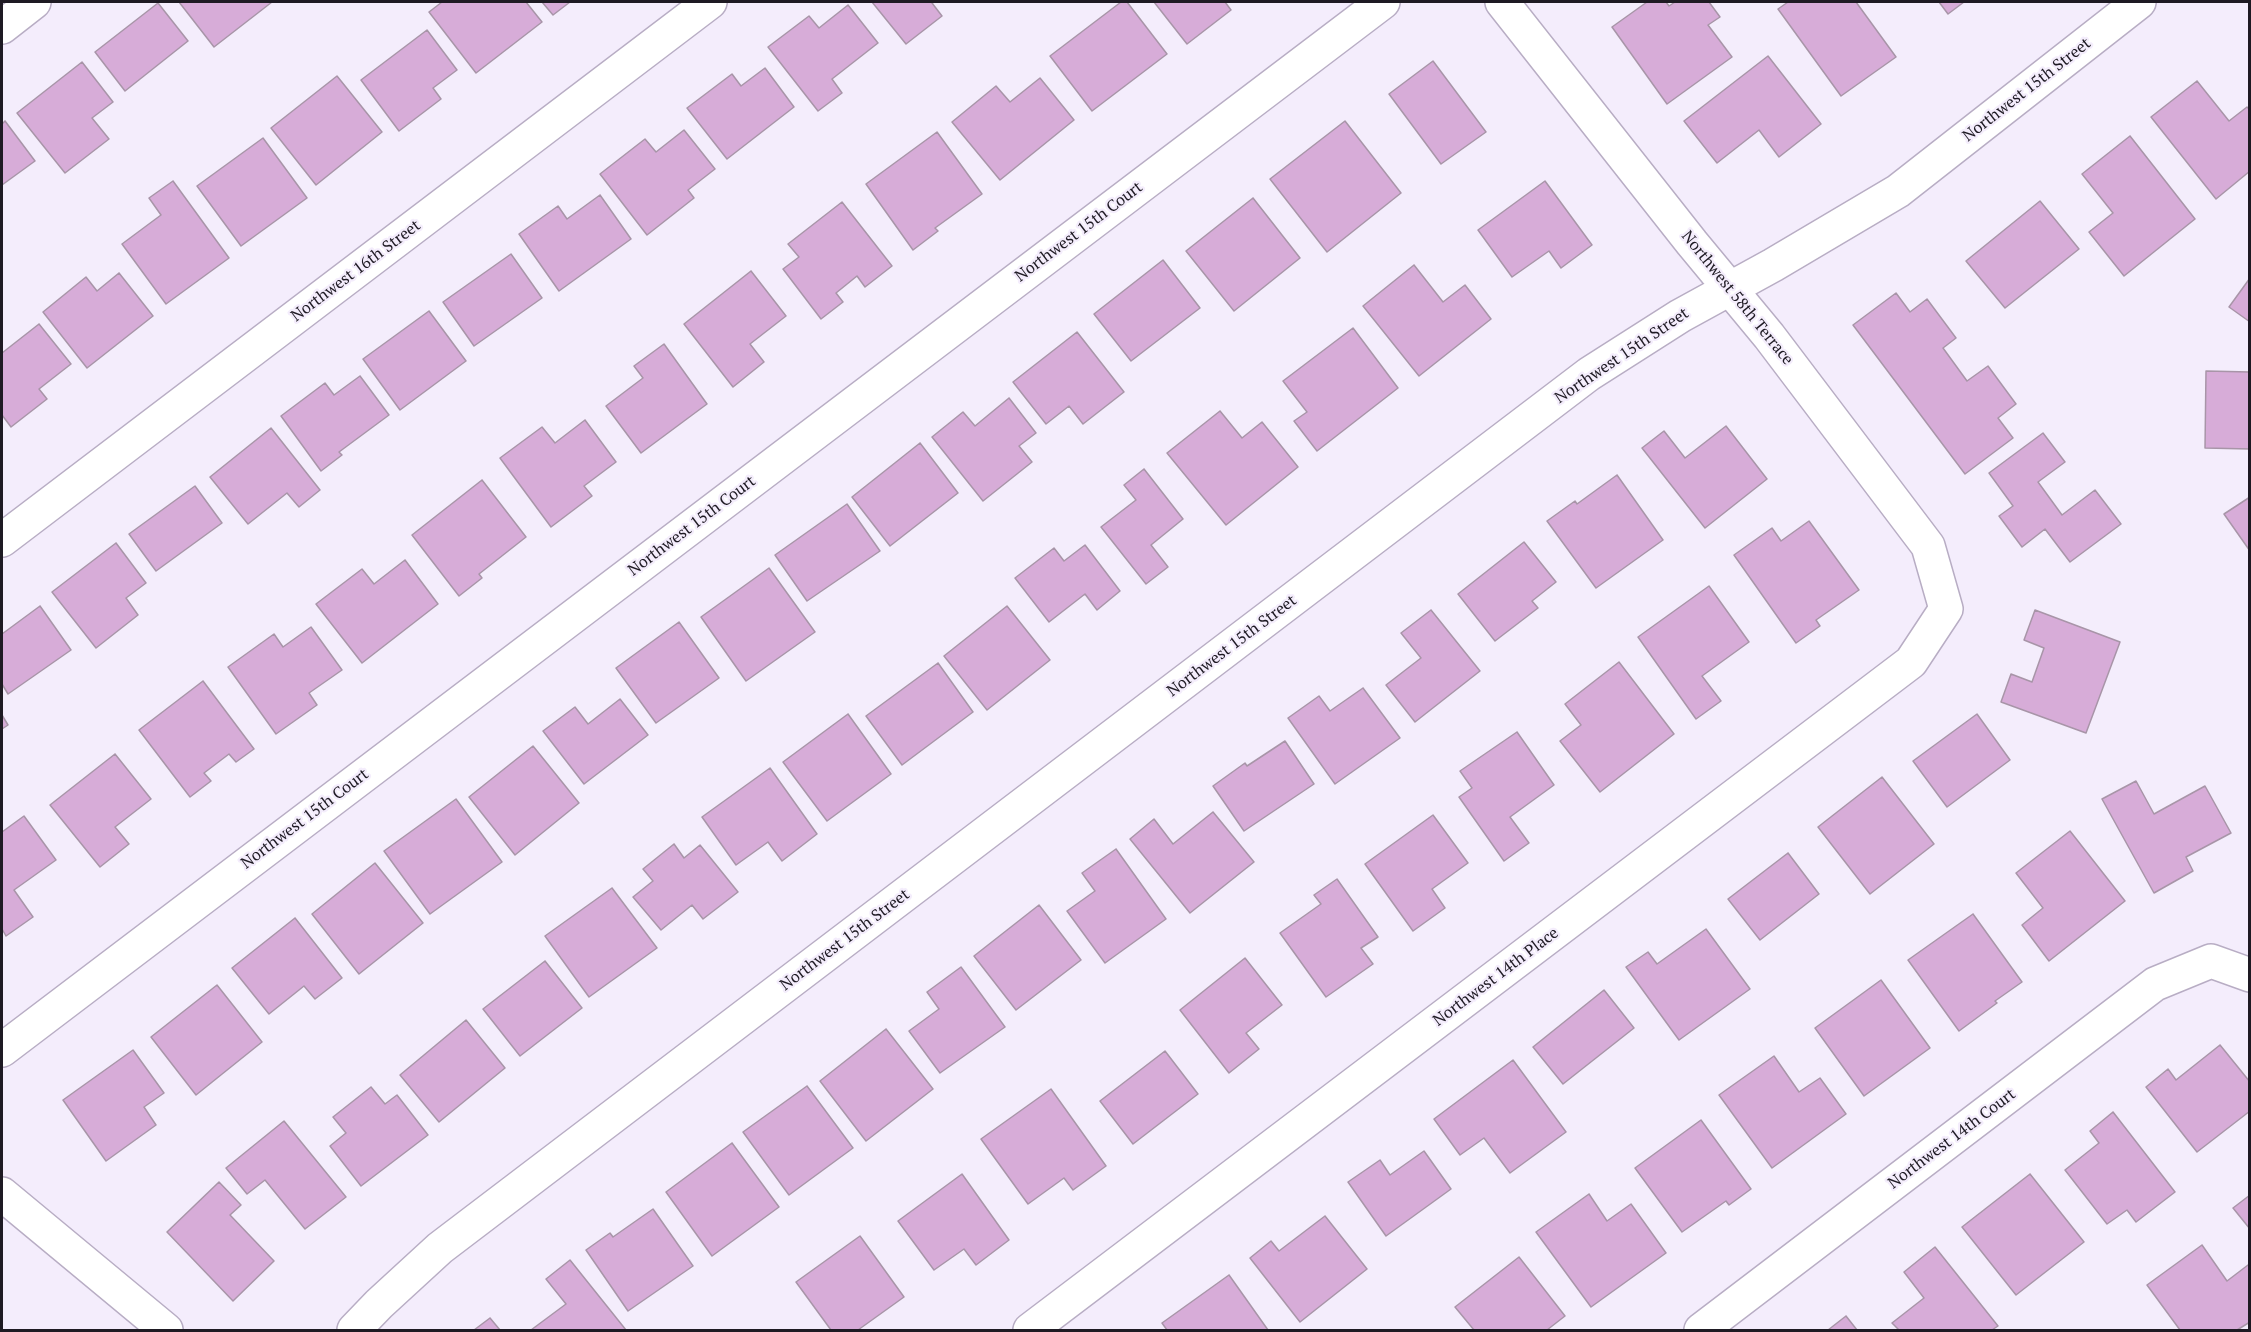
<!DOCTYPE html>
<style>
body{margin:0}
#map{position:relative;width:2251px;height:1332px;overflow:hidden;background:#f4edfc;font-family:"PT Serif",serif}
canvas{display:block}
.frame{position:absolute;inset:0;border:3px solid #1e1a23;pointer-events:none}
</style>
<div id="map">
<canvas width="2251" height="1332"></canvas>
<div class="frame"></div>
</div>
<script>
const ctx = document.querySelector('canvas').getContext('2d');
ctx.lineJoin = 'round';
function fillPath(path, color) {
  ctx.fillStyle = color;
  ctx.fill(path, 'evenodd');
}
function shape(rows) {
  const path = new Path2D();
  for (const r of rows) {
    path.moveTo(r[0], r[1]);
    for (let i = 2; i < r.length; i += 2) path.lineTo(r[i], r[i + 1]);
  }
  return path;
}
function strokePath(path, color, width, dash) {
  ctx.strokeStyle = color;
  ctx.lineWidth = width;
  ctx.lineCap = dash ? 'butt' : 'round';
  ctx.setLineDash(dash || []);
  ctx.stroke(path);
}
function label(font, color, halo, rows, align = 'center') {
  ctx.font = font + ' "PT Serif",serif';
  ctx.lineWidth = 4.5;
  ctx.setLineDash([]);
  ctx.textBaseline = 'middle';
  ctx.strokeStyle = halo;
  ctx.fillStyle = color;
  for (const [text, x, y, turn = 0] of rows) {
    ctx.save();
    ctx.translate(x, y);
    ctx.rotate((+turn || 0) * Math.PI / 180);
    ctx.textAlign = isNaN(turn) ? turn : align;
    if (halo) ctx.strokeText(text, 0, 0);
    ctx.fillText(text, 0, 0);
    ctx.restore();
  }
}
const building = shape([
 [179,2,272,2,214,47,179,2],
 [442,2,526,2,542,22,476,73,429,12,442,2],
 [542,2,570,2,553,15,542,2],
 [872,2,934,2,932,3,942,16,906,44,872,2],
 [1121,2,1127,2,1167,54,1092,111,1050,56,1121,2],
 [1154,2,1225,2,1231,10,1187,44,1154,2],
 [1647,2,1666,2,1669,6,1675,2,1709,2,1720,17,1708,25,1732,57,1667,104,1612,27,1647,2],
 [1788,2,1856,2,1896,57,1841,96,1778,9,1788,2],
 [1939,2,1964,2,1948,14,1939,2],
 [158,3,188,41,125,91,95,52,158,3],
 [848,5,878,43,832,79,842,93,818,111,768,47,809,16,819,28,848,5],
 [427,30,457,70,433,88,441,99,399,131,361,80,427,30],
 [1768,56,1821,124,1779,157,1759,130,1717,163,1684,121,1768,56],
 [1433,61,1486,132,1441,164,1389,94,1433,61],
 [82,62,113,102,92,118,109,139,65,173,17,113,82,62],
 [765,68,794,107,727,159,687,108,732,74,741,86,765,68],
 [337,76,382,132,316,185,271,128,337,76],
 [1040,78,1074,120,1000,180,952,122,996,86,1010,102,1040,78],
 [2197,81,2229,121,2247,107,2250,110,2250,171,2216,199,2151,117,2197,81],
 [5,121,35,161,2,185,2,124,5,121],
 [1345,121,1401,193,1327,252,1270,179,1345,121],
 [684,130,715,169,688,190,694,198,647,235,600,174,645,139,656,152,684,130],
 [937,132,982,194,935,228,938,231,913,250,866,184,937,132],
 [2130,136,2195,219,2124,276,2089,232,2113,213,2082,174,2130,136],
 [263,138,307,198,241,246,197,186,263,138],
 [173,181,229,258,166,304,122,244,161,215,149,198,173,181],
 [1545,181,1592,245,1561,268,1549,251,1512,277,1478,230,1545,181],
 [600,195,631,239,559,291,519,234,558,206,567,219,600,195],
 [1253,198,1300,258,1234,311,1186,251,1253,198],
 [2040,201,2079,249,2005,308,1966,261,2040,201],
 [842,202,892,266,865,287,857,276,836,293,843,302,821,319,783,269,799,257,788,244,842,202],
 [511,254,542,298,474,346,443,302,511,254],
 [1163,260,1200,308,1131,361,1094,314,1163,260],
 [1414,265,1443,302,1465,285,1491,319,1419,376,1363,306,1414,265],
 [751,271,786,316,750,344,764,362,733,387,684,324,751,271],
 [119,273,153,316,87,368,43,312,86,277,97,291,119,273],
 [2250,278,2250,322,2229,307,2250,278],
 [1896,293,1910,312,1927,299,1956,338,1943,348,1967,381,1988,366,2016,404,1998,418,2013,438,1965,474,1853,325,1896,293],
 [429,311,466,361,400,410,363,359,429,311],
 [39,324,71,364,39,389,47,399,11,427,2,415,2,353,39,324],
 [1353,328,1398,388,1317,451,1294,421,1307,412,1283,381,1353,328],
 [1077,332,1124,392,1083,424,1069,406,1046,424,1013,382,1077,332],
 [664,344,707,404,641,453,606,406,643,378,634,366,664,344],
 [2206,371,2250,372,2250,449,2205,448,2206,371],
 [360,376,389,415,339,452,342,455,321,471,281,416,325,383,334,395,360,376],
 [1009,398,1036,433,1019,446,1032,462,983,501,932,437,963,412,975,426,1009,398],
 [1220,411,1242,438,1262,422,1298,467,1226,525,1167,453,1220,411],
 [585,420,616,462,584,486,592,496,551,527,500,458,542,427,555,443,585,420],
 [1726,426,1767,479,1705,528,1642,448,1664,431,1685,458,1726,426],
 [271,428,320,490,299,507,287,493,248,524,210,477,271,428],
 [2043,433,2065,462,2038,482,2062,515,2095,490,2121,524,2070,562,2045,529,2022,547,1999,516,2013,506,1989,473,2043,433],
 [920,443,958,493,890,546,852,497,920,443],
 [1144,469,1183,519,1151,545,1168,567,1146,584,1101,527,1136,500,1124,485,1144,469],
 [1617,475,1663,540,1596,588,1547,521,1575,501,1577,504,1617,475],
 [482,480,526,537,479,574,482,578,459,596,412,535,482,480],
 [195,486,222,523,156,571,129,534,195,486],
 [2250,497,2250,551,2224,514,2250,497],
 [847,504,880,551,807,601,775,555,847,504],
 [1809,521,1859,590,1816,620,1820,626,1796,643,1734,555,1772,528,1781,541,1809,521],
 [1524,542,1556,582,1532,601,1538,608,1495,641,1458,594,1524,542],
 [116,543,146,583,126,598,138,615,96,648,52,592,116,543],
 [1085,545,1120,591,1097,610,1085,594,1049,622,1015,578,1054,548,1064,561,1085,545],
 [405,560,438,604,362,663,316,604,362,569,374,584,405,560],
 [769,568,815,632,746,681,701,617,769,568],
 [1709,586,1749,642,1702,676,1721,701,1696,719,1638,637,1709,586],
 [40,606,71,650,8,694,2,684,2,634,40,606],
 [1007,606,1050,660,987,710,944,656,1007,606],
 [1431,610,1480,671,1415,722,1386,685,1421,658,1401,633,1431,610],
 [2035,610,2120,642,2086,733,2001,702,2011,674,2032,682,2044,648,2024,640,2035,610],
 [679,622,719,678,656,723,616,668,679,622],
 [311,627,342,670,309,693,317,705,276,734,228,667,274,634,283,647,311,627],
 [1619,662,1674,734,1600,792,1560,741,1581,725,1565,704,1619,662],
 [938,663,973,712,902,765,866,716,938,663],
 [203,681,254,749,236,762,229,754,204,773,211,781,190,797,139,730,203,681],
 [1363,688,1400,738,1335,784,1288,718,1319,696,1330,711,1363,688],
 [620,699,648,735,584,784,543,731,575,707,588,724,620,699],
 [848,714,891,774,827,821,783,762,848,714],
 [1977,714,2010,760,1947,807,1913,761,1977,714],
 [2,715,8,725,2,729,2,715],
 [1517,732,1554,785,1510,817,1529,843,1504,861,1459,797,1472,788,1460,771,1517,732],
 [1285,741,1314,784,1244,831,1213,786,1245,763,1247,766,1285,741],
 [533,746,579,803,515,855,469,797,533,746],
 [115,754,151,799,115,827,129,844,100,867,50,805,115,754],
 [770,768,817,834,782,861,768,842,736,865,702,817,770,768],
 [1882,777,1934,844,1870,894,1818,827,1882,777],
 [2136,781,2154,814,2205,786,2231,833,2186,857,2193,871,2154,893,2102,799,2136,781],
 [456,799,502,862,430,914,384,851,456,799],
 [1213,812,1254,862,1190,913,1130,839,1154,819,1173,844,1213,812],
 [1433,815,1468,863,1432,889,1445,908,1413,931,1365,864,1433,815],
 [24,816,56,860,14,890,33,917,6,936,2,929,2,832,24,816],
 [2070,831,2125,901,2049,961,2022,925,2043,908,2016,873,2070,831],
 [674,844,684,858,700,845,738,892,703,919,692,905,661,930,633,897,653,881,643,869,674,844],
 [1116,849,1166,919,1105,963,1067,911,1095,891,1082,873,1116,849],
 [1788,853,1819,894,1760,940,1728,899,1788,853],
 [375,863,423,923,359,974,312,914,375,863],
 [1337,879,1378,937,1361,948,1373,964,1326,997,1280,933,1321,904,1314,895,1337,879],
 [612,888,657,948,589,997,545,936,612,888],
 [1039,905,1081,960,1016,1010,974,956,1039,905],
 [1973,914,2022,982,1995,1001,1997,1003,1959,1031,1908,960,1973,914],
 [295,918,342,978,315,999,304,986,269,1014,232,968,295,918],
 [1706,929,1750,989,1679,1040,1626,967,1648,952,1657,964,1706,929],
 [1245,958,1282,1005,1246,1033,1259,1049,1229,1073,1180,1010,1245,958],
 [545,961,582,1008,520,1056,483,1009,545,961],
 [961,967,1005,1027,940,1073,909,1031,939,1009,927,992,961,967],
 [1881,980,1930,1048,1864,1096,1815,1028,1881,980],
 [217,985,262,1042,196,1095,151,1037,217,985],
 [1604,990,1634,1028,1563,1084,1533,1047,1604,990],
 [466,1020,505,1068,439,1122,400,1075,466,1020],
 [886,1029,933,1089,866,1141,820,1081,886,1029],
 [2220,1045,2250,1082,2250,1111,2197,1152,2146,1087,2168,1069,2176,1080,2220,1045],
 [133,1050,164,1093,144,1107,156,1125,106,1161,63,1100,133,1050],
 [1165,1051,1198,1094,1133,1144,1100,1101,1165,1051],
 [1774,1056,1799,1092,1820,1078,1846,1114,1772,1168,1719,1095,1774,1056],
 [1513,1060,1566,1132,1510,1173,1484,1138,1460,1155,1434,1119,1513,1060],
 [807,1086,853,1148,789,1195,743,1132,807,1086],
 [371,1087,385,1104,397,1095,428,1135,361,1186,330,1146,346,1133,333,1117,371,1087],
 [1051,1089,1106,1166,1073,1190,1064,1178,1028,1204,981,1139,1051,1089],
 [2113,1112,2175,1192,2136,1222,2127,1210,2107,1224,2065,1170,2099,1143,2090,1131,2113,1112],
 [1701,1120,1751,1189,1729,1205,1726,1201,1682,1232,1635,1168,1701,1120],
 [284,1121,346,1197,305,1229,265,1180,247,1194,226,1168,284,1121],
 [732,1143,779,1207,712,1256,666,1192,732,1143],
 [1424,1151,1451,1189,1386,1236,1348,1182,1380,1160,1390,1175,1424,1151],
 [962,1174,1009,1240,976,1265,964,1249,934,1270,898,1221,962,1174],
 [2030,1174,2084,1242,2016,1295,1962,1227,2030,1174],
 [219,1182,241,1205,230,1215,274,1261,233,1301,167,1232,219,1182],
 [1589,1194,1607,1221,1631,1204,1666,1253,1591,1307,1536,1232,1589,1194],
 [2250,1195,2250,1229,2233,1208,2250,1195],
 [653,1209,693,1266,628,1311,586,1250,610,1233,613,1237,653,1209],
 [1325,1216,1367,1269,1300,1322,1250,1258,1271,1241,1279,1251,1325,1216],
 [860,1236,904,1297,858,1330,831,1330,796,1282,860,1236],
 [2202,1245,2227,1281,2248,1265,2250,1267,2250,1322,2237,1330,2180,1330,2147,1285,2202,1245],
 [1935,1247,1998,1326,1992,1330,1899,1330,1892,1323,1924,1298,1904,1272,1935,1247],
 [1519,1257,1565,1316,1547,1330,1474,1330,1455,1307,1519,1257],
 [570,1260,626,1330,531,1330,566,1304,546,1279,570,1260],
 [1229,1275,1268,1330,1167,1330,1162,1323,1229,1275],
 [1846,1316,1857,1330,1828,1330,1846,1316],
 [490,1318,500,1330,474,1330,490,1318]
]);
const street = shape([
 [2,27,34,2],
 [2,540,710,2],
 [2,1050,1383,2],
 [2,1194,166,1330],
 [354,1330,379,1304,440,1248,1589,374,1680,316,1773,265,1898,191,2139,2],
 [1030,1330,1911,662,1946,609,1928,546,1769,336,1692,243,1502,2],
 [1701,1330,2155,984,2211,961,2250,975]
]);
const streetNames = [
 ["Northwest 15th Street",2027,90,-38],
 ["Northwest 15th Court",1079,232,-37],
 ["Northwest 16th Street",356,271,-37],
 ["Northwest 58th Terrace",1737,298,51],
 ["Northwest 15th Street",1622,356,-34],
 ["Northwest 15th Court",692,526,-37],
 ["Northwest 15th Street",1232,646,-37],
 ["Northwest 15th Court",305,819,-37],
 ["Northwest 15th Street",845,940,-37],
 ["Northwest 14th Place",1496,977,-37],
 ["Northwest 14th Court",1952,1139,-37]
];
fillPath(building, '#d7acd8');
strokePath(building, '#a895a8', 1.5);
strokePath(street, '#b8adc4', 36);
strokePath(street, '#fff', 33);
label('16px', '#1e1a23', '#f4edfc', streetNames);
</script>
